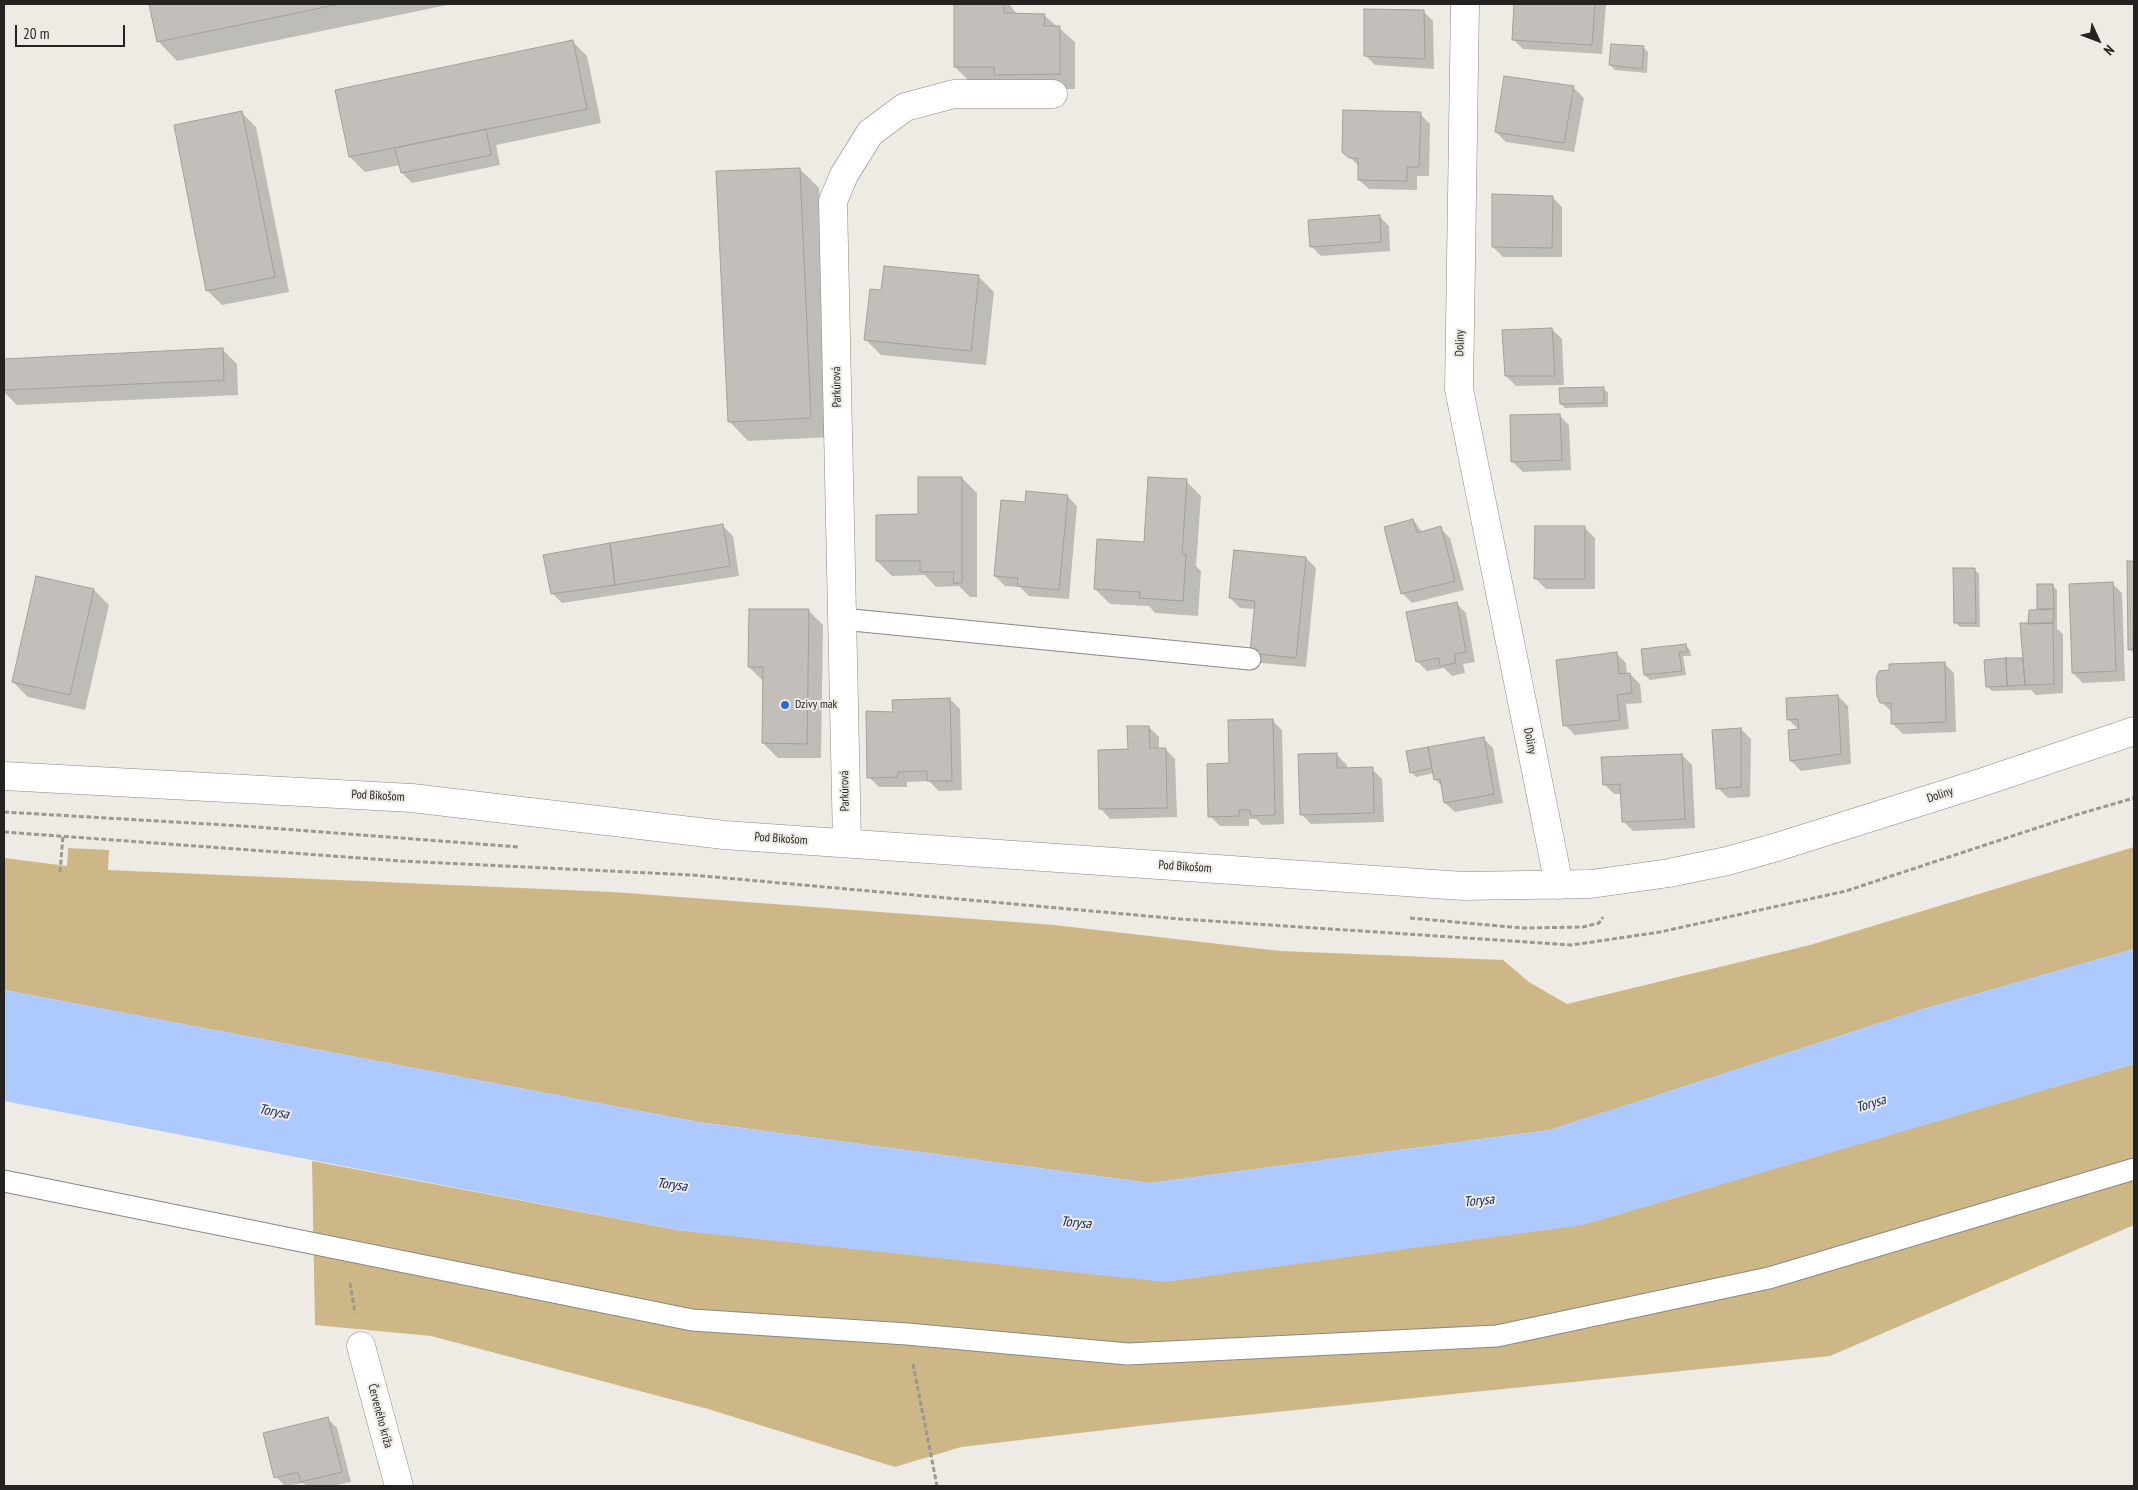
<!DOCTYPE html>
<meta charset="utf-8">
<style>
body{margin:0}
#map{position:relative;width:2138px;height:1490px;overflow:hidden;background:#eeebe5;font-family:"PT Sans Narrow",sans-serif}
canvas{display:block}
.frame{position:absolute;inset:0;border:5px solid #242321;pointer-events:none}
.north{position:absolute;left:2073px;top:15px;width:50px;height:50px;-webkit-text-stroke:4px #eeebe5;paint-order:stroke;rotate:133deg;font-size:14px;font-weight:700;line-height:20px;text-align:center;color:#242321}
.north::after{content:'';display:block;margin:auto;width:18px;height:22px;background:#242321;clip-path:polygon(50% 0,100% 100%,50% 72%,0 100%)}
.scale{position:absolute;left:15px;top:25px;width:110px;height:22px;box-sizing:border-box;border:2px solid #242321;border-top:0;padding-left:6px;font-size:15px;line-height:18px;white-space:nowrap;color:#242321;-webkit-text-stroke:4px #eeebe5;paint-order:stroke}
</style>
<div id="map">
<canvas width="2138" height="1490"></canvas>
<div class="frame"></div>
<div class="north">N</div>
<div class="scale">20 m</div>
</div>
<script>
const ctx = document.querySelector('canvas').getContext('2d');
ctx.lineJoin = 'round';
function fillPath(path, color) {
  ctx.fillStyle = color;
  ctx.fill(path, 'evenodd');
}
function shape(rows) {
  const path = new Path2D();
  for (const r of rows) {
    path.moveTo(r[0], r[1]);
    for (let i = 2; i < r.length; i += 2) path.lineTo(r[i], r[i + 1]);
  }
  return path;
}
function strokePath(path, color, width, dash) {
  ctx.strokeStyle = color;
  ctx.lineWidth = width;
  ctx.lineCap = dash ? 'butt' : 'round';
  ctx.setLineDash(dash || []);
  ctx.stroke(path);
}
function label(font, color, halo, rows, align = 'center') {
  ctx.font = font + ' "PT Sans Narrow",sans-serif';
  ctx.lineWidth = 4;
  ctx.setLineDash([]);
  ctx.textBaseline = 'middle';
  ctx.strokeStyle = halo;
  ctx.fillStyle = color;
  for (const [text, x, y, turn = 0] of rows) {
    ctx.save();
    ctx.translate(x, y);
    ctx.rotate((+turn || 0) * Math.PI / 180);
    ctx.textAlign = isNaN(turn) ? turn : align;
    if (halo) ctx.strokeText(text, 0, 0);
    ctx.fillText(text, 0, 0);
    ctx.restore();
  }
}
const green = shape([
 [2134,847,2134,949,1920,1010,1550,1130,1150,1183,698,1122,4,990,4,858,67,866,68,848,109,850,108,870,613,892,1054,925,1280,951,1503,960,1529,982,1567,1004,1810,945],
 [2134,1064,2134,1225,1830,1356,1147,1425,961,1447,895,1467,708,1409,431,1336,315,1325,312,1161,682,1231,1948,1117]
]);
const water = shape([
 [2134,949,2134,1064,1583,1225,1165,1282,682,1231,4,1101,4,990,698,1122,1150,1183,1550,1130,1920,1010]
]);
const shadow = shape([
 [150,4,452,4,177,61,158,41],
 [956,4,1009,4,1018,15,1044,15,1075,42,1075,89,1011,89,970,82,955,67],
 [1515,4,1606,4,1602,54,1523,49,1513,39],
 [1423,11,1433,21,1434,69,1375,65,1365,55],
 [572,41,587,56,601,123,496,145,500,165,412,183,402,173,400,165,365,172,350,157,336,91],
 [1643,47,1648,52,1647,73,1615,70,1610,65],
 [1505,77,1574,88,1584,98,1574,152,1506,142,1496,132],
 [241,112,256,127,289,292,222,305,207,290],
 [1420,114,1430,124,1429,176,1417,176,1417,190,1369,189,1359,180,1359,166,1343,151],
 [800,169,819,188,830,437,748,441,729,421],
 [1552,197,1562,207,1562,257,1503,257,1493,247],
 [1379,216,1389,226,1390,251,1321,256,1311,246],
 [885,267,979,277,994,292,986,365,881,355,866,340,882,292],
 [1552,329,1562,339,1564,385,1516,386,1506,376],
 [222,349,237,364,238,395,17,405,4,392,4,360],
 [1603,388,1608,393,1608,407,1565,408,1561,404],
 [1559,415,1569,425,1571,470,1523,472,1513,462],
 [962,478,977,493,977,597,970,597,959,586,936,587,925,575,892,576,877,561,919,516],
 [1186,481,1201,496,1196,566,1201,571,1198,616,1155,613,1149,606,1110,604,1095,589,1145,543],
 [1067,496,1077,506,1069,599,1029,596,1020,587,1005,586,995,576,1026,504],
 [1413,520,1423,533,1440,528,1450,538,1464,590,1412,603,1402,593],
 [723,526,733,536,739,576,562,603,552,593],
 [1585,528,1595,538,1595,589,1546,589,1536,579],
 [1306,558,1316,568,1306,667,1261,663,1251,653,1256,609,1240,608,1230,598],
 [2128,562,2134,562,2134,654,2130,649],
 [1974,569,1979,574,1980,627,1960,627,1955,622],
 [37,577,94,590,109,605,85,710,28,697,13,682],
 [2112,583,2122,593,2125,681,2083,683,2073,673],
 [2038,585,2052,585,2057,590,2057,629,2063,634,2063,693,2036,695,2031,690,1992,691,1987,686,2024,659,2029,624,2038,610],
 [1456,603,1466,613,1475,662,1463,664,1465,673,1452,676,1444,668,1427,671,1417,661],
 [808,610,823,625,821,758,778,758,763,743,764,682,749,667],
 [1685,645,1690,650,1691,656,1683,656,1686,675,1650,680,1645,675,1642,650],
 [1616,653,1626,663,1627,674,1630,674,1640,684,1642,703,1626,704,1629,729,1575,735,1565,725],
 [1944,663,1954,673,1956,732,1903,734,1893,724,1892,712,1881,702],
 [1838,696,1848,706,1851,764,1801,771,1791,761,1799,730,1788,719],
 [950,699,960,709,962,790,939,791,929,781,907,782,907,787,879,787,869,777,894,713],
 [1272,720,1282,730,1284,824,1262,825,1256,819,1249,819,1249,826,1220,826,1210,816,1230,764],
 [1149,727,1159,737,1159,749,1165,749,1175,759,1177,817,1110,819,1101,809,1129,750],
 [1741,729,1751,739,1750,797,1728,798,1718,788],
 [1483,738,1493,748,1503,803,1455,812,1445,803,1442,786,1435,779,1434,773,1416,777,1411,772],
 [1337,755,1347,765,1347,769,1372,769,1382,779,1384,822,1311,824,1301,814],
 [1682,755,1692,765,1695,828,1633,831,1623,821,1621,794,1614,794,1604,784],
 [327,1418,337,1428,351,1482,332,1486,307,1486,303,1483,285,1486,276,1477]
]);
const building = shape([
 [149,4,340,4,157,42,149,4],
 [954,4,1004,4,1004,13,1045,14,1044,26,1060,26,1060,74,994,75,994,67,954,67,954,4],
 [1514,4,1595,4,1592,45,1512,40,1514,4],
 [1364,9,1424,10,1425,59,1364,56,1364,9],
 [573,40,587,109,349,157,335,90,573,40],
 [1611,44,1644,46,1642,69,1609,65,1611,44],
 [1504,76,1574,86,1564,143,1495,132,1504,76],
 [1343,110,1421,112,1419,167,1407,167,1407,181,1358,180,1358,158,1349,158,1342,152,1343,110],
 [242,111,275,277,206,291,174,125,242,111],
 [486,129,491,155,401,173,395,148,486,129],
 [800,168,811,418,728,422,716,171,800,168],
 [1492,194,1553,196,1552,248,1492,247,1492,194],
 [1380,215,1381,242,1310,247,1308,220,1380,215],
 [884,266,979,275,971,351,864,340,870,289,881,290,884,266],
 [1552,328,1555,376,1505,376,1502,330,1552,328],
 [223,348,224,380,4,390,4,359,223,348],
 [1604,387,1604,403,1560,404,1559,388,1604,387],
 [1560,414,1562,460,1511,462,1510,415,1560,414],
 [918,477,962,477,962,583,953,583,954,572,920,572,920,561,876,561,876,515,918,514,918,477],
 [1148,477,1187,479,1182,554,1186,555,1183,601,1139,598,1140,592,1094,589,1097,539,1144,542,1148,477],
 [1026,491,1068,495,1059,590,1017,586,1018,578,994,576,1001,500,1025,502,1026,491],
 [1413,519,1417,533,1441,526,1455,581,1401,594,1384,527,1413,519],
 [723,524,730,566,615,585,610,543,723,524],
 [1535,526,1585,526,1585,579,1534,579,1535,526],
 [610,543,615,585,551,594,543,555,610,543],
 [1234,550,1306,557,1296,658,1250,653,1255,601,1229,598,1234,550],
 [2127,561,2134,561,2134,649,2128,650,2127,561],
 [1953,568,1975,568,1976,623,1954,623,1953,568],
 [36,576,94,589,70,695,12,682,36,576],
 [2113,582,2116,671,2072,673,2069,584,2113,582],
 [2037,584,2053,584,2054,609,2037,609,2037,584],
 [1457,602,1466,652,1454,654,1456,663,1440,666,1439,658,1416,662,1406,612,1457,602],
 [749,609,809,609,807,744,762,743,763,667,748,667,749,609],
 [2054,609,2053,623,2028,624,2029,610,2054,609],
 [2020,623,2053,623,2054,684,2025,685,2020,623],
 [1686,644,1687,652,1679,652,1682,671,1644,675,1641,649,1686,644],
 [1617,652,1619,674,1630,673,1632,693,1617,695,1620,720,1563,726,1556,660,1617,652],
 [2006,658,2023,658,2025,685,2007,686,2006,658],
 [2006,658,2007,686,1986,687,1984,660,2006,658],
 [1945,662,1946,722,1891,724,1891,703,1880,703,1877,696,1876,678,1879,671,1889,670,1889,664,1945,662],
 [1838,695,1841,754,1790,761,1788,730,1799,729,1798,719,1787,720,1786,698,1838,695],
 [950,698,952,781,927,781,927,771,898,772,897,777,867,778,866,711,893,712,892,700,950,698],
 [1273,719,1275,815,1251,816,1250,810,1239,810,1239,816,1208,817,1207,764,1229,763,1228,720,1273,719],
 [1127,726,1149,726,1150,748,1166,748,1167,808,1099,809,1098,750,1128,749,1127,726],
 [1741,728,1741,787,1716,789,1712,730,1741,728],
 [1484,737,1494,794,1444,803,1440,779,1434,780,1428,747,1484,737],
 [1428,747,1432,768,1410,773,1406,751,1428,747],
 [1337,753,1337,768,1373,767,1374,813,1300,815,1298,754,1337,753],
 [1682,754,1685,819,1622,822,1620,784,1603,785,1601,757,1682,754],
 [328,1417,342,1472,301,1482,298,1472,274,1478,263,1433,328,1417]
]);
const path = shape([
 [4,812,243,826,519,847],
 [4,832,401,861,692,875,1180,919,1572,945,1660,932,1846,891,2079,814,2134,798],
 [60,872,63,836],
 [1410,918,1522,928,1583,927,1599,923,1603,917],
 [350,1283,355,1313],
 [913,1364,937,1486]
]);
const lane = shape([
 [842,619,1250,659],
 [4,1181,692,1320,907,1334,1128,1354,1497,1336,1769,1278,2134,1169]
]);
const street = shape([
 [1465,4,1459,389,1559,885],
 [4,776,412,798,724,835,1463,886,1591,884,1669,873,1727,861,1777,847,1980,783,2134,731],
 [847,843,833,201,844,175,870,133,905,107,954,94,1053,94],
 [361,1346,399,1486]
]);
const markers = [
 [785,705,5,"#3667d7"]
];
const streetNames = [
 ["Doliny",1460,343,-89],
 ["Parkúrová",837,387,-91],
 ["Doliny",1530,741,79],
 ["Parkúrová",845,791,-91],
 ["Doliny",1940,795,-18],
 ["Pod Bikošom",378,796,3],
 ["Pod Bikošom",781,839,4],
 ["Pod Bikošom",1185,867,4],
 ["Červeného kríža",380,1416,75]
];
const poiNames = [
 ["Dzivy mak",795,705]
];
const waterNames = [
 ["Torysa",1871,1104,-17],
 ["Torysa",274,1112,11],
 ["Torysa",672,1185,7],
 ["Torysa",1479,1201,-6],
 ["Torysa",1076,1223,5]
];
fillPath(green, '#ceb787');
fillPath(water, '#aec9fe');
fillPath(shadow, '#0003');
fillPath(building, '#c2bfba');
strokePath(building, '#a3a09a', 1);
strokePath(lane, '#8b8883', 23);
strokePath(street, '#8b8883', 29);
strokePath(path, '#9a9893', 3, [5, 2.5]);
strokePath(lane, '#fff', 21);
strokePath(street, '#fff', 28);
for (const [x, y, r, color] of markers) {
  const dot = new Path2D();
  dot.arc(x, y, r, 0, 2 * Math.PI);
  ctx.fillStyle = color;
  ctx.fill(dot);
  strokePath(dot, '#eeebe5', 2);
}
label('12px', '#242321', '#eeebe5', streetNames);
label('12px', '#242321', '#eeebe5', poiNames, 'left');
label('italic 14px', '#0d2663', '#eeebe5', waterNames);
</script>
